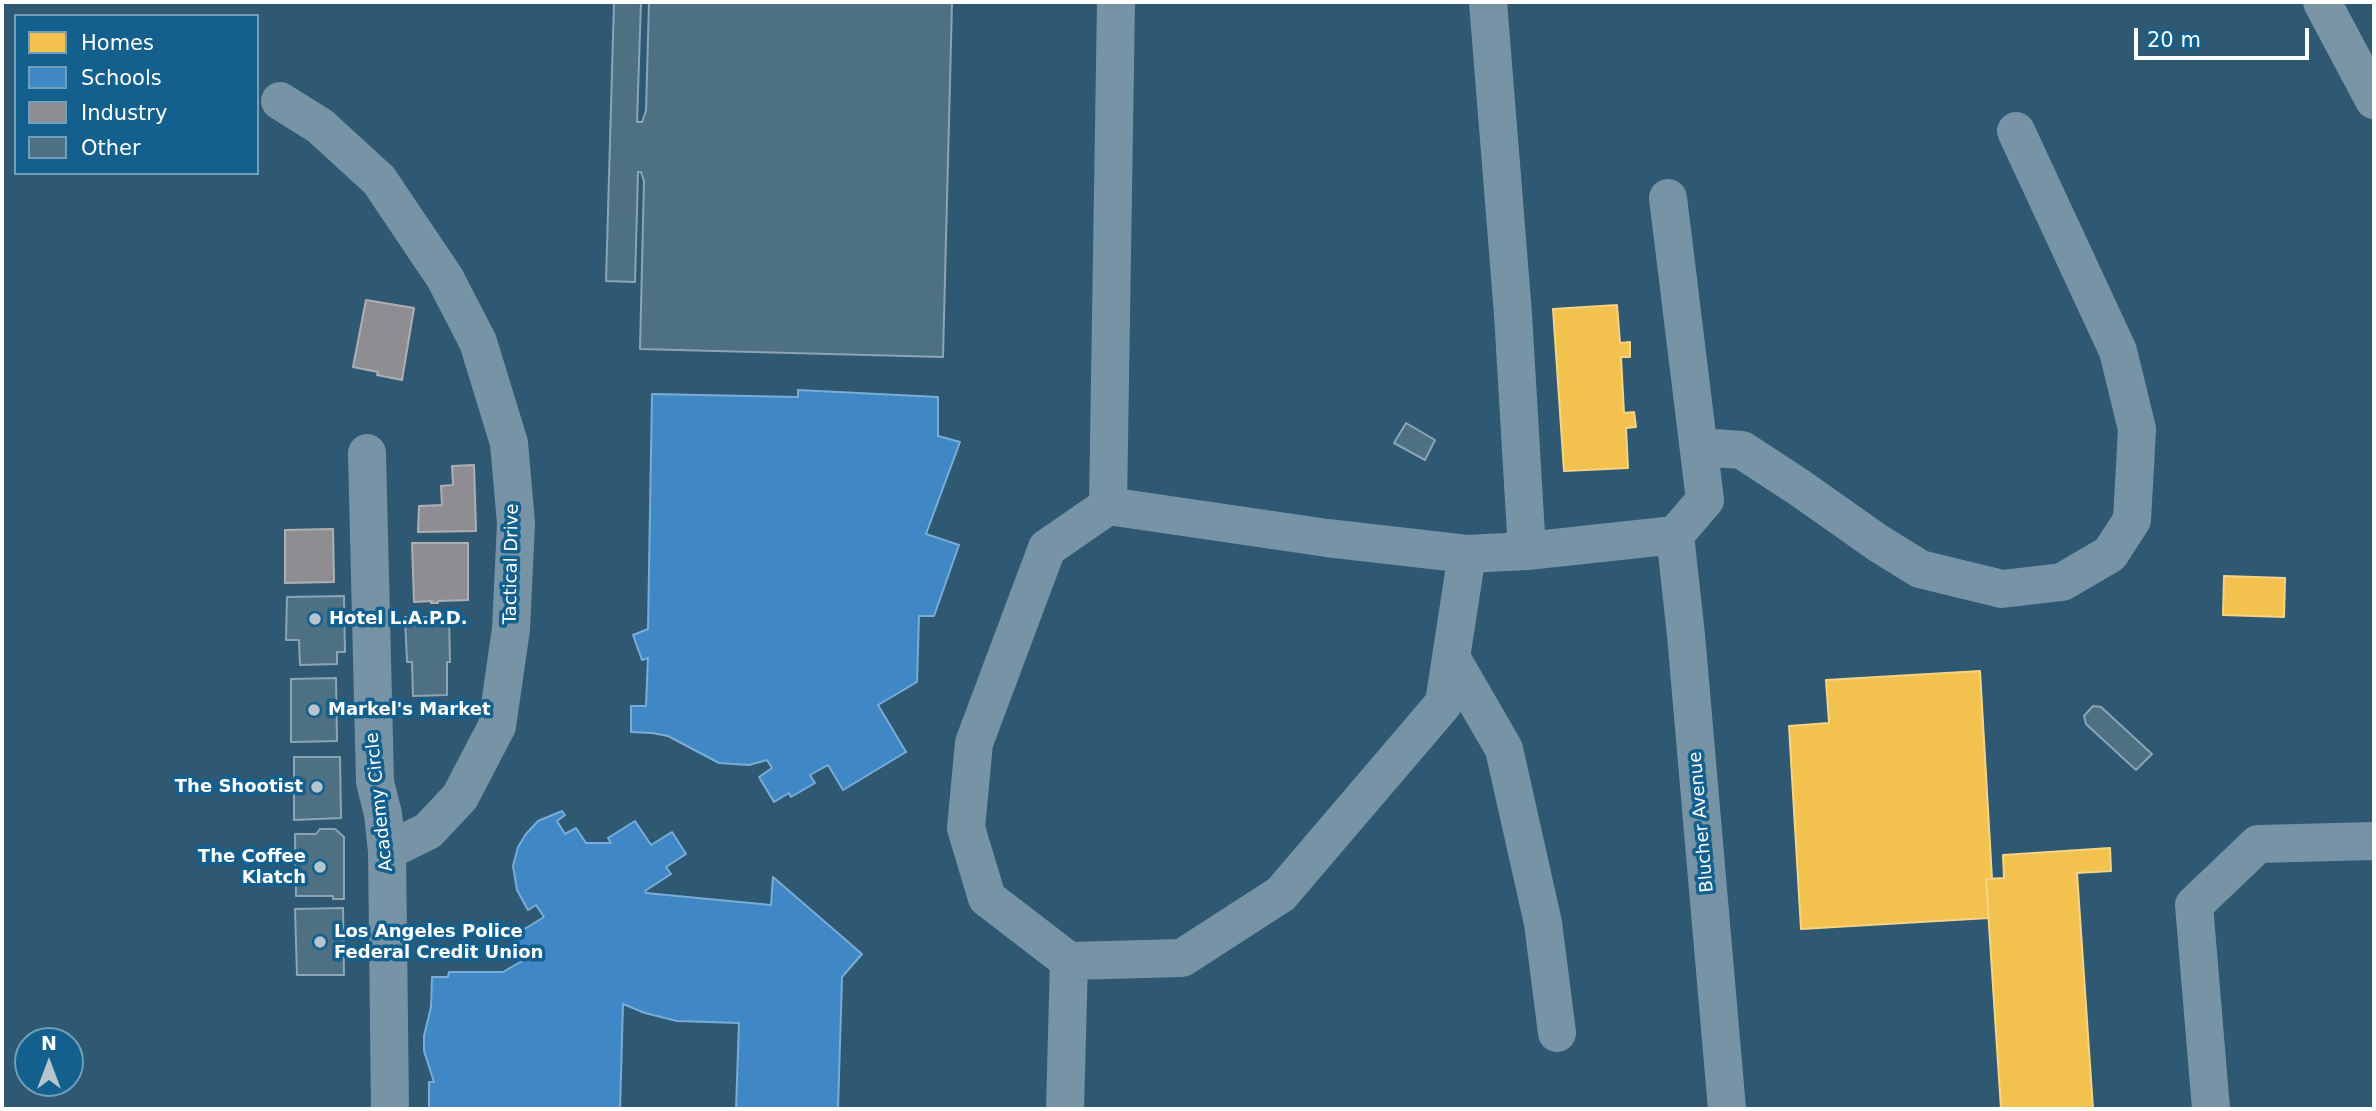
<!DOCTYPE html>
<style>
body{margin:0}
#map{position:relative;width:2376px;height:1111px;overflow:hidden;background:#2f5972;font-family:"DejaVu Sans",sans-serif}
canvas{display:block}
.frame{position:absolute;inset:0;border:4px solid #fff;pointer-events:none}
.legend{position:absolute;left:14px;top:14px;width:245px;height:161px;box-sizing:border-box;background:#135f8e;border:2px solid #719fbb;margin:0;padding:9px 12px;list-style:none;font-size:21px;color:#fff}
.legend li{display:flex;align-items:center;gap:14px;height:35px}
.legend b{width:35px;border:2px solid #719fbb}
.north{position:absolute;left:14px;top:1027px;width:70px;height:70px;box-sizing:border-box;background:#135f8e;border:2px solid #719fbb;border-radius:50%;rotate:0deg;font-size:19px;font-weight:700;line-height:28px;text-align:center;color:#fff}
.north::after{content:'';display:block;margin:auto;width:24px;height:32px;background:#b6c5ce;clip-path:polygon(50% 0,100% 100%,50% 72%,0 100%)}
.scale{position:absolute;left:2134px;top:28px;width:175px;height:32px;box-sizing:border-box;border:4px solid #fff;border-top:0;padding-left:9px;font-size:21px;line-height:24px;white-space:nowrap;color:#fff;-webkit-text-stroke:5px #135f8e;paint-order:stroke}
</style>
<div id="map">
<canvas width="2376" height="1111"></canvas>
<div class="frame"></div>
<ul class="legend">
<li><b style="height:19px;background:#f2c14e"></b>Homes</li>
<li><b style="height:19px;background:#3f88c5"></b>Schools</li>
<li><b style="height:19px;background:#8d8d92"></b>Industry</li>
<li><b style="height:19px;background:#4e7083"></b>Other</li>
</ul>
<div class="north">N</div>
<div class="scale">20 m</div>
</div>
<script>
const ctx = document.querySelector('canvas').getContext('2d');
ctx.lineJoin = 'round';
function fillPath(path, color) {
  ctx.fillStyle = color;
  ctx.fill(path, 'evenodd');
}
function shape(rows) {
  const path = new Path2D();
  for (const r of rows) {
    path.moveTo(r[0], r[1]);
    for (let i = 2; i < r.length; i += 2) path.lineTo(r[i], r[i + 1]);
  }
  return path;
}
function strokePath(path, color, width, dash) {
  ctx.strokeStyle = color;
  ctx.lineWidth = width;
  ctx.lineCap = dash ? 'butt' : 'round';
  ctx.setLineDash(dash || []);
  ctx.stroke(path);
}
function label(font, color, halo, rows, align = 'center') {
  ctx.font = font + ' "DejaVu Sans",sans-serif';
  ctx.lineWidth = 7;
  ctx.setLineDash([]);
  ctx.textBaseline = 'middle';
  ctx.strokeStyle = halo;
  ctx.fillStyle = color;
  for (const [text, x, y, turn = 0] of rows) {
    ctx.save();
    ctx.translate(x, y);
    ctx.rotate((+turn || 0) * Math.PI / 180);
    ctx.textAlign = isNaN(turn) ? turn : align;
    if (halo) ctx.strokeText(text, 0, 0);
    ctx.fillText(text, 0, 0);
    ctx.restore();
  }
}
const homes = shape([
 [1617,305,1620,343,1630,342,1630,357,1621,357,1624,413,1634,412,1636,427,1626,428,1628,468,1564,471,1553,309,1617,305],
 [2224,576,2285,578,2284,617,2223,615,2224,576],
 [1980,671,1992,879,1986,879,1989,918,1801,929,1789,726,1829,723,1826,680,1980,671],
 [2110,848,2111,871,2077,873,2093,1109,2001,1109,1986,879,2004,878,2003,855,2110,848]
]);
const schools = shape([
 [798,390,938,397,938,436,960,442,926,534,959,545,934,616,919,616,917,682,878,705,906,752,843,790,828,765,810,775,815,783,791,797,789,793,774,802,759,777,772,768,767,760,749,765,719,763,668,736,652,733,631,732,631,706,646,706,648,658,642,660,633,635,648,629,652,394,798,397,798,390],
 [562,811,565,815,557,821,565,834,576,828,586,843,611,843,608,838,635,821,651,845,672,832,686,854,666,867,671,874,645,891,646,893,771,905,773,877,862,954,842,977,838,1109,736,1109,739,1023,677,1021,645,1013,623,1004,620,1109,429,1109,429,1082,434,1082,424,1051,424,1036,431,1007,432,977,448,977,449,972,503,972,527,958,513,936,544,917,536,905,528,910,523,901,517,890,513,866,518,847,526,834,538,821,562,811]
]);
const industry = shape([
 [366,300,414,308,402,380,377,375,378,372,353,367,366,300],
 [474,465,476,531,418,532,419,506,442,505,441,486,453,485,452,466,474,465],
 [333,529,334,582,285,583,285,530,333,529],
 [412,543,468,543,468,600,438,601,438,603,431,603,432,601,414,602,412,543]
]);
const building = shape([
 [614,2,641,2,637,122,642,122,646,111,649,2,952,2,943,357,640,349,644,181,641,172,638,172,635,282,606,281,614,2],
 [1406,423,1435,440,1425,460,1394,443,1406,423],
 [344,596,345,652,337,652,337,664,300,665,299,640,286,640,287,597,344,596],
 [405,617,449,617,450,662,447,662,447,695,413,696,412,662,407,662,405,617],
 [336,678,337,741,291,742,291,679,336,678],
 [2093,706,2101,707,2152,754,2136,770,2086,724,2084,716,2093,706],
 [294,757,340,757,341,818,294,820,294,757],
 [320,829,335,829,344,837,344,899,333,899,333,896,296,896,295,834,316,834,320,829],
 [343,908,344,975,297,975,295,909,343,908]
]);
const minor = shape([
 [1488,2,1513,314,1527,551],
 [280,101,320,126,379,180,445,278,478,342,509,443,516,523,511,629,497,726,460,797,428,831,387,851],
 [1699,447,1742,450,1800,488,1878,543,1920,569,2002,589,2062,582,2110,554,2132,520,2137,429,2118,351,2016,131],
 [367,453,375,782,383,814,387,851,390,1109],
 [1108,506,1116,2],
 [1675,535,1686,635,1727,1109],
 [1467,554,1444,703,1281,894,1182,958,1069,961,987,898,966,828,974,743,1047,548,1108,506,1327,538,1467,554,1527,551,1675,535,1705,500,1668,198],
 [1452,659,1504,749,1543,923,1557,1033],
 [1065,1109,1069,961],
 [2211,1109,2194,905,2258,844,2374,841]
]);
const highway = shape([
 [2322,2,2374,100]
]);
const markers = [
 [315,619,7,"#b6c5ce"],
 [314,710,7,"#b6c5ce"],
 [317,787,7,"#b6c5ce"],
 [320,867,7,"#b6c5ce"],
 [320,942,7,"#b6c5ce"]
];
const streetNames = [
 ["Tactical Drive",512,564,-89],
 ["Academy Circle",380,802,-96],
 ["Blucher Avenue",1702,822,-95]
];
const poiNames = [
 ["Hotel L.A.P.D.",329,619],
 ["Markel's Market",328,710],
 ["The Shootist",303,787,"right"],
 ["The Coffee",306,857,"right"],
 ["Klatch",306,878,"right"],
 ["Los Angeles Police",334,932],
 ["Federal Credit Union",334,953]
];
fillPath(homes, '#f2c14e');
strokePath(homes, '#f6d483', 2);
fillPath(schools, '#3f88c5');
strokePath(schools, '#79acd6', 2);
fillPath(industry, '#8d8d92');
strokePath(industry, '#afafb3', 2);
fillPath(building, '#4e7083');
strokePath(building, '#8ba5b4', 2);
strokePath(minor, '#7694a6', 38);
strokePath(highway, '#7995a5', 38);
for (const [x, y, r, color] of markers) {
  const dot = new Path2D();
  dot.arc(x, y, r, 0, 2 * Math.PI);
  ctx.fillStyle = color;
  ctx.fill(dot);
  strokePath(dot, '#135f8e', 2.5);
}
label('18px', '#fff', '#135f8e', streetNames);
label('bold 18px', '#fff', '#135f8e', poiNames, 'left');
</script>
